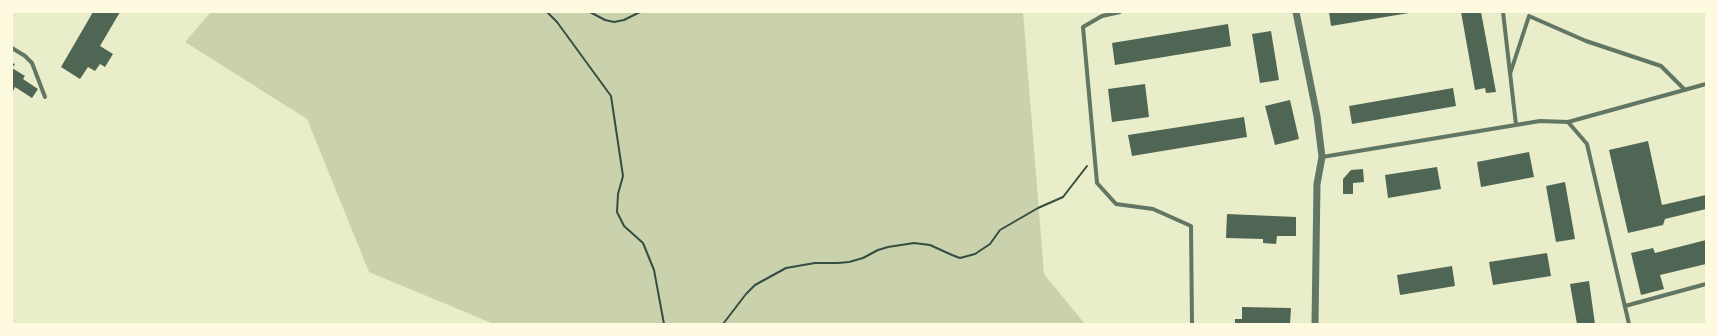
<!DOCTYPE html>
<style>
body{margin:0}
#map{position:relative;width:1718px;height:336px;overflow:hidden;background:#e9edc9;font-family:"Space Grotesk",sans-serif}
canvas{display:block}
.frame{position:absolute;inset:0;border:13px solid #fefae0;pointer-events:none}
</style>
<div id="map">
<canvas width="1718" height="336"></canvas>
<div class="frame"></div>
</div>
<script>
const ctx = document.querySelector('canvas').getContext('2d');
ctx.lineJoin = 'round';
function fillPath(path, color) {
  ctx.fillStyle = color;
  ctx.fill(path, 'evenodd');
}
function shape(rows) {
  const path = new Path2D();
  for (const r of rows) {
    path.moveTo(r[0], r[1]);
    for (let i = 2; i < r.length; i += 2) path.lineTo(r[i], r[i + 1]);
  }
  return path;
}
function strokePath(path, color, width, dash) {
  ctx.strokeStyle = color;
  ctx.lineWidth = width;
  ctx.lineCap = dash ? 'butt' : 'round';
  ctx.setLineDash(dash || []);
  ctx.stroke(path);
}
const green = shape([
 [211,12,1023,12,1044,274,1085,324,494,324,369,272,307,119,185,42]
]);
const building = shape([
 [93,12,120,12,100,46,113,54,105,67,100,64,95,71,88,67,80,79,61,67],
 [1329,12,1409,12,1409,13,1331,26],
 [1461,12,1481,12,1496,92,1486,93,1485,88,1475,90],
 [1228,24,1231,46,1115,65,1112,43],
 [1271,31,1279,80,1260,83,1252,34],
 [12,63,15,64,12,68,25,76,23,79,38,89,32,98,15,87,12,93],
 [1145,84,1149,117,1112,122,1108,89],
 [1453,88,1456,106,1352,124,1349,106],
 [1290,100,1299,139,1275,145,1265,106],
 [1244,117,1247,137,1132,156,1128,135],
 [1648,141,1662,205,1706,195,1706,209,1665,219,1663,225,1628,233,1609,150],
 [1529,152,1534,177,1481,187,1477,162],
 [1437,167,1441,189,1388,198,1385,175],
 [1363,169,1364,182,1353,183,1353,194,1343,194,1343,179,1351,170],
 [1565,182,1575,239,1556,242,1546,186],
 [1227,214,1296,217,1296,236,1277,236,1276,244,1263,243,1263,239,1226,238],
 [1706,240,1706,264,1660,275,1664,289,1641,295,1631,253,1653,248,1655,253],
 [1547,253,1551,276,1493,285,1489,262],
 [1452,266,1455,286,1400,295,1397,275],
 [1589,281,1595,324,1577,324,1570,284],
 [1242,307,1291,308,1290,324,1235,324,1235,319,1242,319]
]);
const path = shape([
 [547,12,557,22,611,96,623,176,618,194,617,212,624,226,643,243,654,270,664,324],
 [590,12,605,20,614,22,624,20,640,12],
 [723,324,746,294,755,285,786,268,815,263,838,263,849,262,863,258,878,250,888,247,914,243,930,245,952,255,960,258,975,254,990,244,1000,230,1038,208,1063,197,1087,166]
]);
const minor = shape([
 [1120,12,1102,16,1083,27,1097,183,1116,204,1153,209,1191,226,1192,324],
 [1503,12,1516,125],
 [12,48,25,56,32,63,45,97],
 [1510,74,1529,16,1586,41,1661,66,1685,90],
 [1568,122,1706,84],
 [1322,157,1540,121,1568,122,1587,144,1629,324],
 [1625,306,1706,284]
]);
const tertiary = shape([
 [1296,12,1317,116,1322,157,1317,184,1315,324]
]);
fillPath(green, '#cad2ad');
fillPath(building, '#4f6655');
strokePath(path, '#344e41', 2);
strokePath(minor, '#617663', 4);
strokePath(tertiary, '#617663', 7);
</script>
